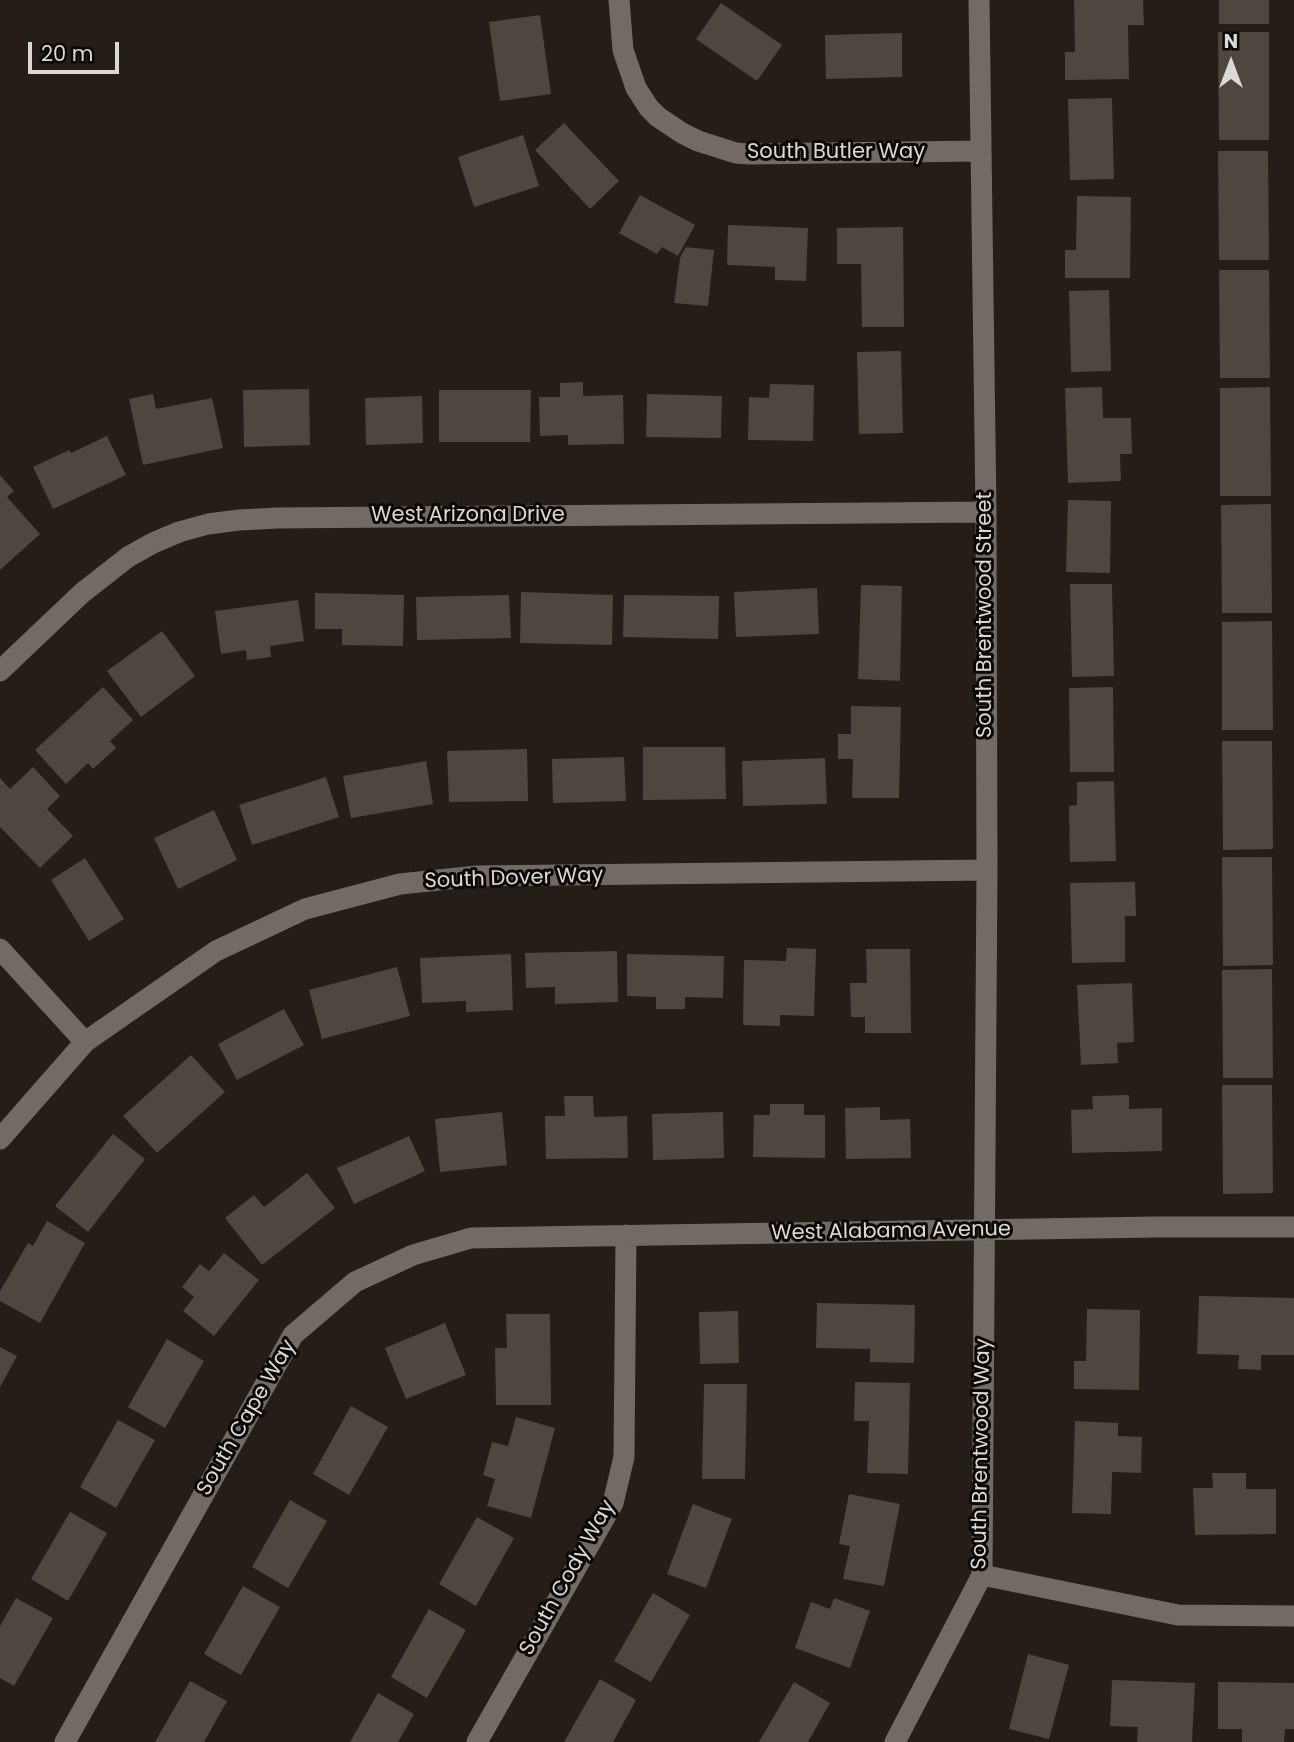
<!DOCTYPE html>
<style>
body{margin:0}
#map{position:relative;width:1294px;height:1742px;overflow:hidden;background:#241d18;font-family:Poppins,sans-serif}
canvas{display:block}
.north{position:absolute;left:1196px;top:28px;width:70px;height:70px;-webkit-text-stroke:5px #0b0806;paint-order:stroke;rotate:0deg;font-size:19px;font-weight:700;line-height:28px;text-align:center;color:#dcd8d4}
.north::after{content:'';display:block;margin:auto;width:24px;height:32px;background:#dcd8d4;clip-path:polygon(50% 0,100% 100%,50% 72%,0 100%)}
.scale{position:absolute;left:28px;top:42px;width:91px;height:32px;box-sizing:border-box;border:4px solid #dcd8d4;border-top:0;padding-left:9px;font-size:21px;line-height:24px;white-space:nowrap;color:#dcd8d4;-webkit-text-stroke:5px #0b0806;paint-order:stroke}
</style>
<div id="map">
<canvas width="1294" height="1742"></canvas>
<div class="north">N</div>
<div class="scale">20 m</div>
</div>
<script>
const ctx = document.querySelector('canvas').getContext('2d');
ctx.lineJoin = 'round';
function fillPath(path, color) {
  ctx.fillStyle = color;
  ctx.fill(path, 'evenodd');
}
function shape(rows) {
  const path = new Path2D();
  for (const r of rows) {
    path.moveTo(r[0], r[1]);
    for (let i = 2; i < r.length; i += 2) path.lineTo(r[i], r[i + 1]);
  }
  return path;
}
function strokePath(path, color, width, dash) {
  ctx.strokeStyle = color;
  ctx.lineWidth = width;
  ctx.lineCap = dash ? 'butt' : 'round';
  ctx.setLineDash(dash || []);
  ctx.stroke(path);
}
function label(font, color, halo, rows, align = 'center') {
  ctx.font = font + ' Poppins,sans-serif';
  ctx.lineWidth = 6;
  ctx.setLineDash([]);
  ctx.textBaseline = 'middle';
  ctx.strokeStyle = halo;
  ctx.fillStyle = color;
  for (const [text, x, y, turn = 0] of rows) {
    ctx.save();
    ctx.translate(x, y);
    ctx.rotate((+turn || 0) * Math.PI / 180);
    ctx.textAlign = isNaN(turn) ? turn : align;
    if (halo) ctx.strokeText(text, 0, 0);
    ctx.fillText(text, 0, 0);
    ctx.restore();
  }
}
const building = shape([
 [1074,0,1143,0,1144,25,1128,25,1129,79,1065,80,1065,52,1075,52],
 [1219,0,1269,0,1269,24,1219,24],
 [721,3,782,45,757,81,696,39],
 [540,15,551,94,500,101,489,22],
 [1218,32,1269,32,1269,140,1219,140],
 [902,33,902,77,826,79,825,35],
 [1112,98,1114,179,1070,180,1068,99],
 [564,123,619,181,590,209,535,150],
 [523,135,539,186,474,207,458,157],
 [1218,151,1268,151,1269,260,1219,260],
 [640,195,695,225,678,256,662,247,657,254,619,233],
 [1077,196,1131,197,1130,278,1065,278,1065,250,1076,250],
 [728,225,808,228,806,281,775,280,775,267,727,265],
 [903,227,904,327,862,327,861,264,837,264,837,228],
 [686,247,714,250,708,306,674,303,680,258],
 [1219,270,1269,270,1270,378,1220,378],
 [1109,290,1111,371,1071,372,1069,291],
 [901,351,903,433,859,434,857,352],
 [583,382,583,396,623,395,624,444,568,445,568,435,540,436,539,397,560,397,560,383],
 [770,384,814,385,813,441,748,440,749,397,769,398],
 [1102,387,1103,418,1131,418,1132,454,1120,454,1121,481,1068,483,1065,388],
 [1270,387,1271,496,1220,496,1220,388],
 [309,389,310,445,244,447,243,390],
 [439,390,531,390,530,442,439,442],
 [153,394,156,409,212,398,223,448,143,465,129,399],
 [647,394,722,396,721,438,646,437],
 [422,396,423,443,366,445,365,398],
 [107,436,126,475,53,509,33,467,69,450,71,453],
 [0,475,14,491,7,497,40,534,0,570],
 [1068,500,1111,501,1110,573,1066,572],
 [1271,504,1272,613,1222,613,1221,505],
 [1070,584,1112,584,1114,676,1072,677],
 [861,585,902,586,900,681,858,679],
 [817,588,819,634,736,637,734,592],
 [521,592,613,595,612,645,520,643],
 [315,593,404,595,403,646,342,645,342,629,315,629],
 [509,595,511,638,417,640,416,597],
 [624,595,719,596,718,639,623,637],
 [298,600,304,641,270,646,271,657,247,660,246,650,221,654,215,611],
 [1272,621,1273,730,1222,730,1222,622],
 [162,631,195,676,141,717,107,671],
 [103,687,133,720,110,741,116,748,93,769,88,763,66,784,35,750],
 [1113,687,1114,772,1070,772,1069,688],
 [851,706,901,707,899,798,852,798,853,759,838,759,838,734,851,734],
 [1222,741,1272,741,1273,849,1223,850],
 [643,747,725,747,726,799,643,800],
 [527,749,528,801,449,802,447,751],
 [624,757,626,801,553,803,552,759],
 [825,758,827,804,743,806,742,761],
 [426,761,433,804,351,818,343,776],
 [33,767,60,796,47,809,73,836,40,868,0,827,0,778,10,789],
 [326,777,339,817,252,845,239,805],
 [1114,781,1116,861,1070,862,1069,806,1077,805,1077,782],
 [214,810,237,860,178,889,154,838],
 [1222,857,1272,857,1273,965,1223,966],
 [85,858,124,919,89,941,51,880],
 [1135,882,1136,916,1125,916,1125,962,1072,963,1070,883],
 [787,948,816,949,814,1016,780,1015,780,1026,743,1025,744,960,786,961],
 [866,949,910,949,911,1033,865,1033,865,1017,851,1017,850,983,867,983],
 [617,951,618,1002,555,1004,555,987,526,988,525,953],
 [511,954,513,1010,466,1012,466,1001,422,1003,420,958],
 [627,954,724,956,723,998,685,997,685,1009,656,1009,656,997,627,996],
 [397,967,410,1016,322,1039,309,990],
 [1272,969,1273,1078,1223,1078,1222,970],
 [1132,983,1134,1042,1117,1043,1118,1063,1081,1065,1077,985],
 [284,1009,304,1045,237,1080,218,1044],
 [191,1055,225,1092,157,1153,123,1116],
 [1222,1085,1272,1085,1273,1193,1223,1194],
 [1129,1095,1129,1109,1162,1108,1162,1151,1072,1153,1071,1110,1093,1109,1092,1096],
 [564,1096,593,1096,594,1117,627,1116,628,1158,546,1159,545,1116,565,1116],
 [770,1104,804,1104,804,1115,825,1115,825,1158,753,1157,754,1115,770,1115],
 [880,1107,880,1120,910,1119,911,1158,846,1159,845,1108],
 [502,1112,507,1165,440,1172,435,1119],
 [723,1112,724,1158,653,1160,652,1114],
 [113,1134,145,1159,88,1232,55,1206],
 [409,1136,425,1171,354,1204,337,1168],
 [307,1173,335,1208,262,1265,225,1218,254,1195,264,1207],
 [47,1221,85,1243,40,1323,0,1301,0,1291,28,1243,33,1246],
 [224,1253,259,1280,214,1336,183,1311,194,1297,182,1287,200,1264,209,1271],
 [1199,1296,1294,1298,1294,1355,1261,1355,1261,1370,1238,1369,1239,1355,1197,1354],
 [817,1303,915,1305,914,1363,870,1362,870,1349,816,1348],
 [1087,1309,1140,1310,1139,1390,1074,1389,1074,1361,1086,1361],
 [738,1311,739,1363,700,1364,699,1312],
 [506,1314,550,1314,551,1405,496,1405,495,1348,507,1348],
 [445,1323,466,1375,406,1399,385,1348],
 [167,1339,204,1361,165,1428,128,1407],
 [0,1347,17,1356,0,1387],
 [855,1382,910,1383,908,1474,867,1473,869,1421,854,1421],
 [704,1384,747,1384,745,1479,702,1479],
 [351,1406,388,1427,349,1495,313,1474],
 [516,1417,555,1428,531,1518,487,1506,495,1479,483,1475,492,1442,508,1446],
 [118,1420,155,1440,116,1508,80,1487],
 [1075,1421,1118,1423,1118,1436,1142,1437,1141,1473,1112,1472,1111,1514,1072,1513],
 [1212,1473,1246,1473,1246,1489,1276,1489,1276,1534,1195,1535,1193,1488,1213,1488],
 [849,1494,900,1504,884,1586,843,1579,850,1546,839,1544],
 [290,1500,327,1521,288,1588,252,1567],
 [693,1504,732,1519,706,1588,667,1574],
 [70,1512,107,1533,68,1601,31,1579],
 [477,1517,514,1538,476,1606,439,1584],
 [243,1586,280,1607,241,1675,204,1654],
 [653,1593,690,1615,651,1682,614,1661],
 [16,1598,53,1618,14,1686,0,1678,0,1626],
 [834,1598,870,1611,850,1668,795,1648,811,1602,830,1609],
 [429,1609,466,1630,427,1698,391,1677],
 [1028,1654,1069,1665,1049,1739,1009,1729],
 [600,1679,636,1700,613,1742,564,1742],
 [1112,1680,1195,1683,1192,1742,1137,1742,1138,1727,1110,1726],
 [190,1681,227,1701,204,1742,155,1742],
 [794,1682,830,1703,808,1742,759,1742],
 [1218,1682,1294,1683,1294,1729,1285,1729,1284,1742,1242,1742,1242,1729,1218,1729],
 [378,1693,414,1714,398,1742,350,1742]
]);
const minor = shape([
 [619,0,623,50,636,88,649,108,658,117,682,133,698,141,736,153,749,154,981,151],
 [0,671,82,593,128,557,153,543,179,532,208,524,239,520,278,518,986,512],
 [0,949,85,1042],
 [0,1139,85,1042,216,951,305,909,400,884,477,876,987,870],
 [982,1575,1178,1615,1294,1616],
 [65,1742,293,1335,355,1282,413,1255,471,1238,1156,1227,1294,1227],
 [477,1742,613,1503,624,1457,626,1235],
 [895,1742,982,1575,987,870,986,512,979,0]
]);
const streetNames = [
 ["South Butler Way",836,153],
 ["West Arizona Drive",468,516],
 ["South Brentwood Street",986,615,-90],
 ["South Dover Way",514,879,-2],
 ["West Alabama Avenue",891,1232,-1],
 ["South Cape Way",247,1418,-60],
 ["South Brentwood Way",982,1454,-89],
 ["South Cody Way",568,1578,-61]
];
fillPath(building, '#4e4740');
strokePath(minor, '#726a64', 21);
label('21px', '#dcd8d4', '#0b0806', streetNames);
</script>
